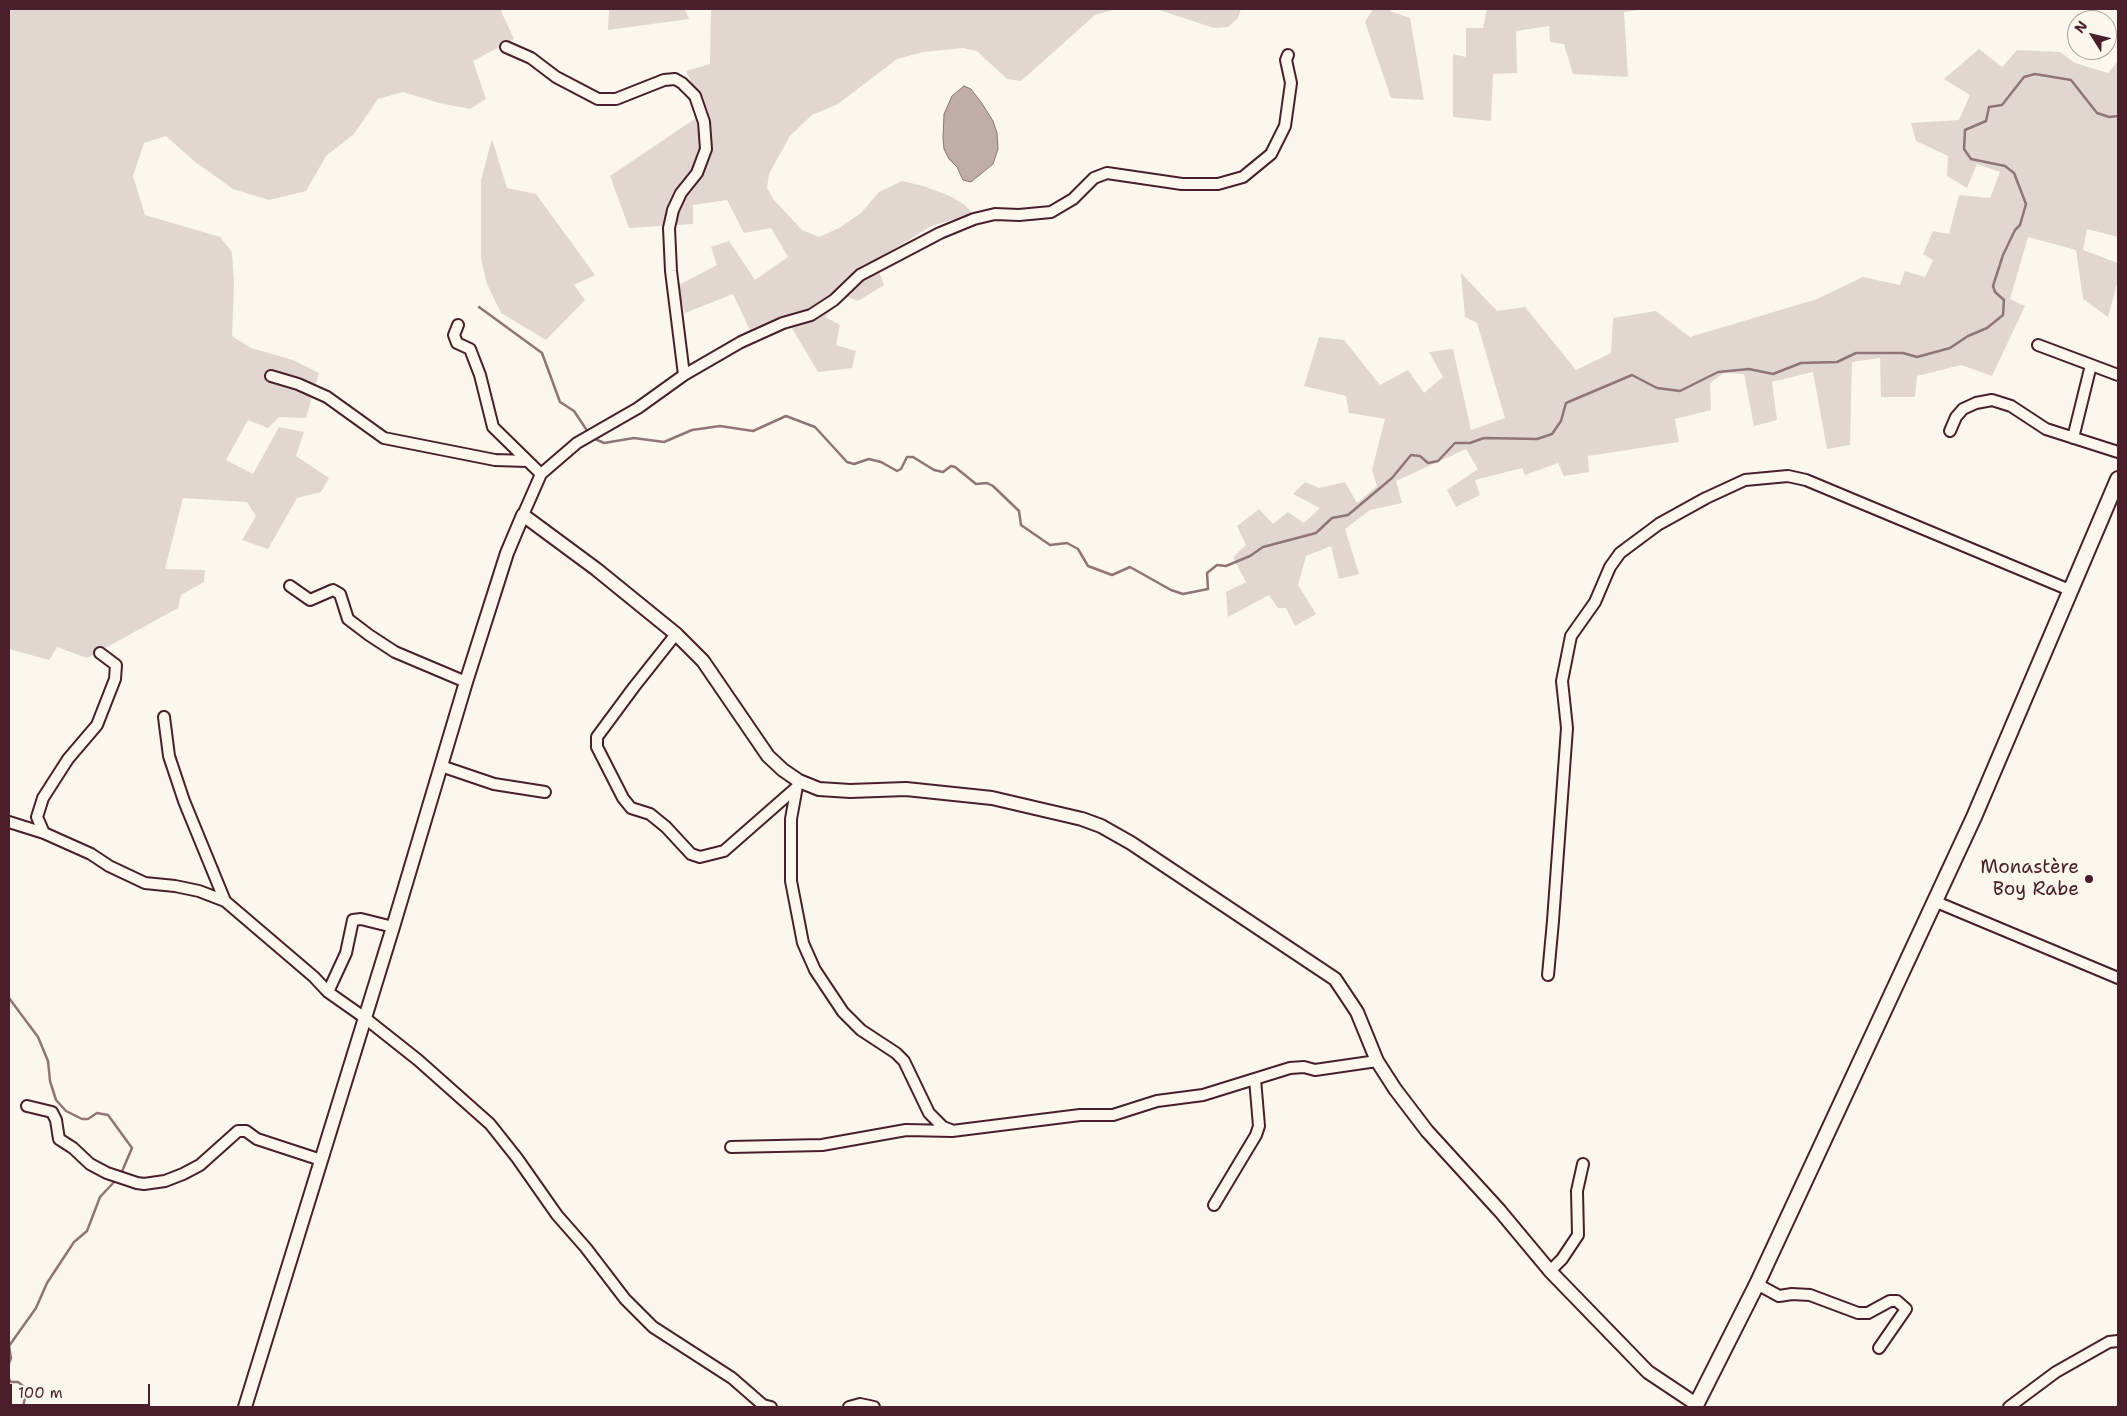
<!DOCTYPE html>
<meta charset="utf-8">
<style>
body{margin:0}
#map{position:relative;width:2127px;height:1416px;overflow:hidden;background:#fbf7ec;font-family:"Shantell Sans",sans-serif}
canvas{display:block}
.frame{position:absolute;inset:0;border:10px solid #4a1f2b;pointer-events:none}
.north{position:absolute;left:2067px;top:10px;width:50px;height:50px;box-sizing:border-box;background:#fbf7ec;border:1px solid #b4a19f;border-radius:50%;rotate:306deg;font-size:14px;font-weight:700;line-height:20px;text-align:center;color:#4a1f2b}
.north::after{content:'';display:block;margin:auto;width:18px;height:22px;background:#4a1f2b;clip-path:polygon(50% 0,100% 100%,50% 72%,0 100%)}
.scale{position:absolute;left:10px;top:1384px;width:140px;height:22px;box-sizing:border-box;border:2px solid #4a1f2b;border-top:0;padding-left:6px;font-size:15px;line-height:18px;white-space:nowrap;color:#4a1f2b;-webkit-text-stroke:4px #fbf7ec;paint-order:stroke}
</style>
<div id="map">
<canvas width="2127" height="1416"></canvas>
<div class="frame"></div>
<div class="north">N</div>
<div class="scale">100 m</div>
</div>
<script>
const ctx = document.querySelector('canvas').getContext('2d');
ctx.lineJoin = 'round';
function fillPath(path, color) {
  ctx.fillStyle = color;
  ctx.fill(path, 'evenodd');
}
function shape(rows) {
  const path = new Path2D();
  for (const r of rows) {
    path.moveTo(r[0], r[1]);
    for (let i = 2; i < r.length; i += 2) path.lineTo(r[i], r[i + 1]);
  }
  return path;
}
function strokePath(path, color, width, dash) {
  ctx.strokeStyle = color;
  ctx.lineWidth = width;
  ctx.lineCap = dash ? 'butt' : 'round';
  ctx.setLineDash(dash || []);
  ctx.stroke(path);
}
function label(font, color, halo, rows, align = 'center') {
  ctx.font = font + ' "Shantell Sans",sans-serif';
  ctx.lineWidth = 5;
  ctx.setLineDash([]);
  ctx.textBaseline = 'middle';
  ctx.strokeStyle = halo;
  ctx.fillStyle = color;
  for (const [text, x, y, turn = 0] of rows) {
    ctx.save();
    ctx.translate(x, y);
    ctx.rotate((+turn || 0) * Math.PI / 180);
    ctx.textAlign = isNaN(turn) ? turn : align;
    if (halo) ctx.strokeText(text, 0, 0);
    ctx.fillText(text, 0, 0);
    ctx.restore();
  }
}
const green = shape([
 [9,9,500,9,514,39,473,61,486,99,470,109,439,103,403,92,378,99,354,134,326,156,306,191,269,200,233,189,194,161,166,136,144,143,133,176,145,215,220,237,232,252,234,285,232,336,251,348,293,360,319,373,306,418,279,417,268,428,248,420,226,460,253,474,279,427,304,432,296,456,329,478,321,492,297,498,268,549,242,540,256,516,247,502,183,498,165,569,205,570,204,582,181,595,178,608,87,658,57,647,49,660,9,649],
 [609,9,685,9,689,19,608,30],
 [711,9,1116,9,1095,15,1021,81,1007,79,977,51,963,48,923,52,897,59,838,104,812,115,790,136,769,174,767,188,774,200,802,230,819,237,839,228,861,213,879,192,902,181,923,186,950,196,965,205,973,214,931,226,875,261,884,285,858,301,845,296,825,317,840,325,836,345,856,351,852,368,818,372,786,318,753,337,733,294,685,313,677,286,717,265,711,247,729,241,755,280,788,257,771,228,744,233,727,200,693,205,693,224,629,228,610,176,705,112,686,71,710,64],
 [1156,9,1241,9,1238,18,1228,27,1214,28],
 [1373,9,1390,9,1390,11,1410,18,1424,100,1391,98,1365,22],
 [1487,9,1645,9,1624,12,1628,77,1573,74,1564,44,1550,42,1549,26,1516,31,1517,73,1493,74,1491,121,1453,117,1453,54,1466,57,1466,28,1483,28],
 [1979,49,2002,67,2017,50,2060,52,2075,63,2108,73,2118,61,2118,237,2087,229,2083,250,2118,263,2118,280,2108,317,2083,299,2076,250,2028,237,2010,299,2025,306,1992,376,1961,365,1917,376,1915,397,1881,397,1880,358,1852,362,1850,445,1827,449,1813,372,1772,382,1777,420,1754,426,1744,374,1724,373,1710,383,1711,410,1675,419,1679,442,1588,456,1589,472,1564,476,1558,463,1525,475,1522,468,1475,480,1480,495,1456,507,1447,490,1478,469,1466,449,1396,481,1402,503,1370,510,1345,529,1359,574,1339,579,1331,546,1306,556,1298,585,1316,614,1295,626,1286,608,1278,608,1269,595,1228,617,1226,592,1246,582,1233,557,1246,545,1237,526,1259,509,1273,524,1288,512,1304,523,1320,508,1293,494,1305,482,1319,488,1345,482,1357,503,1377,486,1372,470,1385,419,1349,413,1346,396,1304,386,1319,337,1344,340,1380,385,1408,370,1424,393,1443,377,1429,352,1453,349,1471,430,1505,418,1477,323,1465,317,1461,273,1497,311,1525,307,1576,370,1611,353,1613,318,1656,311,1690,337,1817,299,1863,277,1900,285,1905,271,1925,277,1933,260,1923,254,1933,231,1949,234,1959,195,1990,198,2000,172,1977,164,1967,188,1947,176,1948,156,1916,141,1911,123,1959,120,1970,95,1944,79],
 [492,139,507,188,536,194,595,275,574,285,585,300,546,340,501,313,487,284,481,259,481,180]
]);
const water = shape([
 [964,86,971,89,983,105,993,121,997,133,998,149,993,164,971,182,963,180,957,167,949,159,944,149,943,138,944,114,952,96,964,86]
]);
const stream = shape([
 [479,307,542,353,560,402,574,411,586,429],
 [593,438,604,443,634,438,664,442,692,430,720,426,753,431,786,416,815,427,847,462,854,464,869,459,881,462,897,471,901,469,907,457,913,457,934,470,943,472,951,466,955,467,976,484,987,483,993,486,1019,511,1021,525,1050,545,1067,543,1078,549,1088,566,1112,575,1130,567,1171,590,1183,594,1208,589,1207,573,1217,565,1226,566,1250,556,1263,547,1316,533,1332,518,1348,515,1392,478,1411,455,1420,456,1428,463,1438,461,1455,443,1470,443,1484,438,1537,439,1552,434,1561,421,1566,403,1632,375,1657,388,1680,391,1718,372,1749,369,1773,374,1801,363,1837,362,1856,353,1903,353,1917,357,1950,348,1968,336,1987,328,2003,315,2004,300,1995,292,1993,286,2003,255,2015,230,2020,225,2026,204,2014,173,2005,166,1971,159,1964,149,1965,130,1986,121,1989,107,2002,105,2024,77,2035,74,2071,80,2097,113,2109,117,2118,116],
 [9,998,38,1037,48,1061,50,1081,56,1100,66,1111,82,1119,88,1119,97,1113,108,1115,132,1148,120,1176],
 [9,1363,11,1358,9,1346,36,1308,47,1283,74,1242,87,1231,100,1197,116,1180],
 [9,1379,11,1382,18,1382,23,1386,26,1393,23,1407]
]);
const minor = shape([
 [506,47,531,58,556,77,598,99,616,99,664,80,675,79,682,83,695,96,704,122,706,149,697,173,681,193,673,210,669,228,671,271,684,375],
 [458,325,454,335,457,343,470,349,480,375,493,427,541,474],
 [2038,345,2118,375],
 [271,376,298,384,327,397,384,438,495,460,527,461],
 [1950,431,1956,417,1963,409,1976,403,1992,400,2011,406,2046,429,2118,452],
 [2073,438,2091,365],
 [523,515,541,474,577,443,638,408,684,375,741,342,783,323,811,315,834,300,860,275,940,233,974,219,995,214,1019,215,1051,212,1073,199,1094,178,1107,173,1182,184,1218,184,1243,177,1271,154,1285,126,1291,83,1286,60,1288,55],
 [290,586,310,600,333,590,340,594,348,619,369,635,395,652,466,682],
 [676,634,634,687,597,737,597,747,623,798,631,808,650,814,666,827,691,854,700,857,724,851,797,787],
 [164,717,169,756,184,801,225,901],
 [441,766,494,784,545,792],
 [797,786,791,819,791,881,803,943,815,970,843,1012,861,1030,896,1053,904,1061,929,1113,943,1127,951,1130],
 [9,822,44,833,91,854,109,866,145,883,175,886,199,891,225,901,314,977,328,992,365,1018,418,1060,490,1124,517,1158,557,1215,586,1248,625,1299,653,1327,732,1378,763,1405,771,1407],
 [44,833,37,817,43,798,68,759,97,725,115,679,116,665,100,653],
 [1934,901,2118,978],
 [1548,975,1553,921,1567,728,1562,681,1571,636,1595,602,1610,567,1620,553,1659,524,1706,498,1745,480,1788,476,1806,480,2072,591],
 [328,992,346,953,353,920,361,919,393,927],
 [27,1106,52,1112,56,1120,59,1139,73,1148,90,1164,107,1173,137,1183,144,1184,165,1181,183,1174,200,1165,238,1131,246,1131,257,1139,321,1160],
 [731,1147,822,1145,906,1130,952,1131,1080,1115,1113,1115,1157,1101,1203,1095,1290,1068,1304,1067,1315,1070,1377,1061],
 [1214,1205,1256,1135,1259,1126,1255,1079],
 [1550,1271,1562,1259,1578,1235,1577,1191,1583,1164],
 [1757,1284,1779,1296,1792,1294,1810,1295,1858,1313,1868,1313,1890,1301,1897,1301,1906,1309,1879,1348],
 [849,1407,860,1404,874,1407],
 [2009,1407,2056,1372,2109,1342,2118,1341]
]);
const tertiary = shape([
 [245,1407,393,927,466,682,507,553,523,515,596,569,676,634,703,661,768,756,783,770,799,781,819,789,850,791,906,789,992,798,1082,819,1101,826,1131,843,1335,979,1357,1012,1377,1061,1395,1089,1427,1131,1500,1211,1550,1271,1648,1372,1696,1404]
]);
const secondary = shape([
 [1695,1407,1757,1284,1974,817,2118,479]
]);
const markers = [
 [2089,879,5,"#4a1f2b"]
];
const poiNames = [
 ["Monastère",2079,868],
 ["Boy Rabe",2079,890]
];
fillPath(green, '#e2d7d0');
fillPath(water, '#bfadaa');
strokePath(water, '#907477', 1);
strokePath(stream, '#907477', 2.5);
strokePath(minor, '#4a1f2b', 14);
strokePath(tertiary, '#4a1f2b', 16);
strokePath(secondary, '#4a1f2b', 18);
strokePath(minor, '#fbf7ec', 10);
strokePath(tertiary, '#fbf7ec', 12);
strokePath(secondary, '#fbf7ec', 14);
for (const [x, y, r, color] of markers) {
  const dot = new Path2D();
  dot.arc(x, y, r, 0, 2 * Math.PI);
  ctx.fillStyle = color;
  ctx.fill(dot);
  strokePath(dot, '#fbf7ec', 2);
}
label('19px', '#4a1f2b', '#fbf7ec', poiNames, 'right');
</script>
